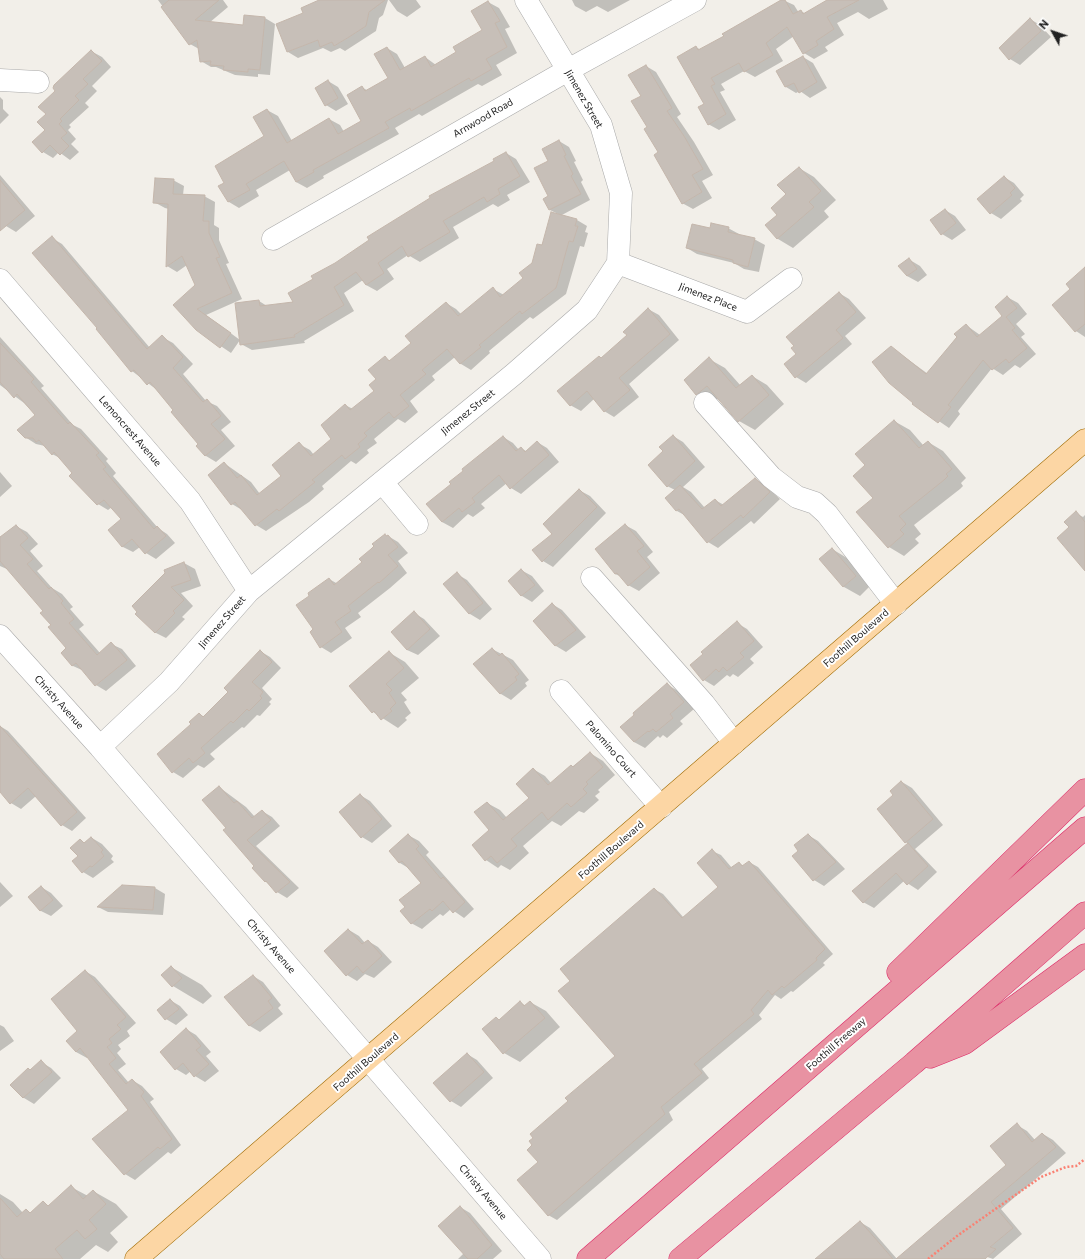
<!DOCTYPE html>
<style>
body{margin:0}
#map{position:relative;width:1085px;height:1259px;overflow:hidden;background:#f2efe9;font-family:Commissioner,sans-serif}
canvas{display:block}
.north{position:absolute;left:1033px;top:12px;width:40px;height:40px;-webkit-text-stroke:3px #fff;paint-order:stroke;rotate:310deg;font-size:11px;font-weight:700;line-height:16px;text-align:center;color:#222}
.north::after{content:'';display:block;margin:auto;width:14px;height:18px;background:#222;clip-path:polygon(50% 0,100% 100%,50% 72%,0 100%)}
</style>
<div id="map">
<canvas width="1085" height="1259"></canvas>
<div class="north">N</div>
</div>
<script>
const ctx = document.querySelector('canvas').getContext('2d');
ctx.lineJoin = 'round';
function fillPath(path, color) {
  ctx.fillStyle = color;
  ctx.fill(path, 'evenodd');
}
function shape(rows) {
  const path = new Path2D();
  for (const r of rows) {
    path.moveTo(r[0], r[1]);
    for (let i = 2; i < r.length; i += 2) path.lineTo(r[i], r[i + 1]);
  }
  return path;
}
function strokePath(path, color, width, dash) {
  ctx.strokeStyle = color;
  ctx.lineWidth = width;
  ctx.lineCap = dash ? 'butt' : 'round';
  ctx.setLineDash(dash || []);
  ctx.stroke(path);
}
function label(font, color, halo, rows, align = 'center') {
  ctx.font = font + ' Commissioner,sans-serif';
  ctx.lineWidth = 4;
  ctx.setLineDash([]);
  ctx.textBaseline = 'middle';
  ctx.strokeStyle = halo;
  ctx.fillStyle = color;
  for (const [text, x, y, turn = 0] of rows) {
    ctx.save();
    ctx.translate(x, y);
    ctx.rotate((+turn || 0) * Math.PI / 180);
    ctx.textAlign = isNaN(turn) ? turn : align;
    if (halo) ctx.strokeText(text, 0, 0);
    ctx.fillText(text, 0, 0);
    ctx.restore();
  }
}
const shadow = shape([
 [158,0,223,0,228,7,209,23,244,26,265,18,275,24,270,75,258,74,258,77,235,75,216,67,211,67,201,61,199,49,190,44],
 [322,0,388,0,383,15,379,18,376,31,345,51,340,48,331,52,323,48,298,58,288,52,304,14],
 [389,0,416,0,421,7,407,17,397,11],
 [572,0,630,0,608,12,597,6,586,12,575,6],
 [783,0,794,5,799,13,801,11,806,14,829,0,883,0,888,9,869,19,858,12,837,23,844,35,825,47,828,51,814,59,804,53,794,36,776,49,783,61,755,77,744,71,721,84,725,90,720,92,736,120,719,130,708,124,696,47,701,50],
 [488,2,499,8,510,27,505,29,517,53,496,65,502,75,482,86,478,84,422,116,419,114,395,128,399,134,323,176,324,178,307,188,296,182,290,170,256,190,259,196,239,208,229,202,220,186,226,183,265,136,267,110,278,116,292,141,329,119,340,125,344,132,363,121,362,87,368,91,389,78,387,48,397,54,405,68,425,57,436,65,457,53,483,30],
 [1030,19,1040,25,1051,37,1020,65,1010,59],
 [91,51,102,57,111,67,92,86,97,91,85,103,89,107,69,125,71,127,68,130,76,139,71,144,79,152,70,160,59,152,53,158,43,152,47,114,57,91],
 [803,57,813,63,827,88,810,98,800,91,796,93,786,87,777,72],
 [646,66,656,72,681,114,677,117,694,142,713,175,702,181,712,198,693,209,682,203,648,128],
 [328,81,338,87,348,104,336,111,326,105],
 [0,97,3,100,3,109,9,115,0,124],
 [559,141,569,147,576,161,574,162,583,180,581,182,590,200,560,216,577,220,587,226,585,232,588,233,584,247,580,246,566,294,533,319,530,317,489,351,490,353,471,370,461,364,455,357,432,376,435,380,410,401,418,412,405,423,398,419,374,439,377,443,367,450,369,453,356,464,351,461,322,486,324,489,309,502,266,531,256,525,242,510,232,504,224,463,251,482,260,494,282,476,299,444,310,450,314,455,332,439,345,405,353,409,375,391,385,358,391,361,412,343,446,303,456,309,461,314,493,289,504,295,524,278,558,214,550,210,545,199,550,197,550,161],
 [506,153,516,159,530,182,507,195,510,200,498,207,493,204,453,227,459,238,420,262,408,255,387,269,394,279,377,291,366,285,363,280,344,293,354,311,304,341,305,343,252,350,241,344,259,301,267,306,295,302,315,279,336,264,495,161],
 [799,168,814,177,836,200,824,211,829,217,793,248,778,239,767,226,779,215],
 [0,175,35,216,16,232,6,226,0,220],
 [1004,177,1014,183,1024,195,1020,199,1022,201,1001,219,991,213],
 [173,180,184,186,183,195,204,196,215,202,214,225,219,228,219,240,229,263,226,264,242,299,206,315,240,340,231,353,197,330,196,285,187,265,177,272,167,266,169,209,165,208,154,202],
 [945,210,955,216,966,230,952,240,942,234],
 [728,228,739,234,738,235,754,239,765,245,759,272,744,269,734,263,697,254,687,248,710,229],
 [52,238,62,244,150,348,162,337,173,343,193,364,183,374,206,401,217,406,231,422,221,430,235,446,216,462,206,456,198,446,200,444,157,390,132,371,98,328],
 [910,260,920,266,927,275,918,282,907,276],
 [1085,272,1085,337,1076,331,1072,289],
 [839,293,849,299,866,318,845,336,852,344,806,383,796,377,785,364,797,354,795,346],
 [1007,297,1018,303,1027,314,1016,324,1025,334,1021,337,1036,354,1020,368,1015,365,1003,375,992,368,958,411,960,414,949,428,914,404,891,347,928,374,966,325,980,335,1004,316],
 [648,309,659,315,679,340,629,384,639,397,614,417,604,411,594,399,581,411,570,405,601,359,628,335],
 [0,337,44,386,41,388,73,425,81,429,108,459,106,461,116,473,113,476,158,528,167,534,175,543,156,559,146,553,140,547,133,552,123,547,109,530,122,519,112,507,108,510,98,504,71,476,74,473,62,459,52,454,45,446,36,444,25,437,36,415,24,403,0,385],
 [709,359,725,368,741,386,752,376,767,385,784,404,755,430,739,421,719,398,712,403,697,394],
 [894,421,910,430,923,445,928,442,943,451,966,478,961,483,963,486,960,489,914,525,921,534,915,539,919,543,904,556,889,547,866,465],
 [673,436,683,442,705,467,683,487,691,492,705,508,715,500,724,505,755,479,765,485,780,499,754,524,751,521,718,548,708,542,686,516,677,511,666,498,675,490,667,486,664,451],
 [503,437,513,443,519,450,521,448,526,451,537,442,547,448,559,462,521,494,511,488,507,483,481,504,485,508,473,517,468,514,453,528,442,522,452,484],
 [0,472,12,486,0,497],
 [579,490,590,496,606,513,553,567,543,561],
 [1076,513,1083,517,1085,515,1085,569,1071,527],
 [625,525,636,531,653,552,647,557,660,573,639,591,628,585,622,577,615,574],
 [16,526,27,532,38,544,30,551,43,566,37,571,52,588,62,594,73,607,70,609,84,625,79,629,100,653,111,644,122,649,136,666,106,691,96,685,84,671,73,666,62,653,68,648,52,626,45,611,9,570,0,566,0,539],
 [388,536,398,542,408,553,398,561,407,573,390,588,358,613,361,617,345,628,352,638,331,653,321,647,315,630,311,596,329,579,338,584,364,563],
 [832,549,847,558,871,585,860,596,844,587,820,559],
 [184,563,195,569,201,586,181,593,193,606,182,617,185,619,166,638,156,633,137,614],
 [521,570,532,576,544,591,532,602,522,596,509,581],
 [457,574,467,580,492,609,480,620,470,614,445,584],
 [552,604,562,610,586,637,566,652,556,646,534,621],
 [414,613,424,619,440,636,418,655,407,650],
 [737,623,747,629,763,647,750,659,754,663,738,677,733,674,730,677,727,675,714,686,704,680],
 [492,649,513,660,529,680,525,683,527,686,511,700,501,694,474,664],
 [260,651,270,657,281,668,262,688,272,699,269,702,271,704,260,716,257,715,244,728,242,727,210,754,215,759,204,768,198,765,183,778,173,772,192,724,199,714,205,717,230,692],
 [390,653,405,662,419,678,401,693,407,700,404,702,411,713,405,718,407,720,398,728,373,712],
 [668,685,678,691,694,709,680,721,683,724,667,738,663,735,660,738,658,736,645,748,634,742],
 [0,726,8,731,86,818,72,831,62,825,36,796,21,809,11,803,0,791],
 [590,753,603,761,615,775,598,790,600,792,595,796,599,800,584,813,579,811,561,826,552,821,523,846,529,853,510,870,501,865,498,868,486,860,473,846,491,830,487,803,500,810,507,818,530,798,533,769,545,776,551,783],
 [902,782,912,788,943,825,915,849,937,872,918,890,904,881,874,908,863,902,909,844,905,842,895,796],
 [219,787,246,807,255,817,262,811,272,817,280,826,256,846,299,888,287,898,277,892,265,881,227,828],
 [360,795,370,801,392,826,372,843,362,837,340,812],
 [408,835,419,841,429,852,426,855,474,909,464,918,451,909,443,916,440,914,422,929,411,923,406,907,422,883,410,869,400,863,390,851],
 [808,835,818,841,845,869,824,886,814,880,793,856,799,851],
 [92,838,102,844,113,856,111,859,114,862,93,878,83,872,80,856,80,840,85,843],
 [712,851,721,855,732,868,739,863,744,866,749,862,758,867,833,954,823,963,825,965,793,992,791,991,781,999,775,995,759,1015,762,1019,702,1069,709,1078,669,1112,673,1120,557,1220,548,1215,539,1162,570,1101,616,1056,571,981,654,889,663,894,684,918,720,887],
 [0,882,13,896,0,907],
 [41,887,51,893,63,906,51,916,41,911,29,898],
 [155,888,165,894,163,915,108,912,98,907],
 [349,930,359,936,365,943,368,941,378,947,392,962,374,978,365,974,357,981,347,975],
 [171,967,202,985,212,996,203,1004,173,986],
 [85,971,95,977,136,1023,127,1031,130,1036,118,1045,121,1049,117,1053,126,1064,118,1070,129,1083,132,1080,142,1086,154,1099,150,1102,181,1145,171,1154,168,1152,135,1180,125,1174,129,1110,88,1056,87,1058,76,1052],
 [253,976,263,982,281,1005,278,1008,283,1014,260,1032,250,1026,225,997],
 [170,1000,180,1006,188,1015,176,1025,166,1019],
 [520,1002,526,1006,530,1002,546,1011,560,1027,520,1062,504,1053,496,1018,500,1020],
 [0,1025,4,1027,14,1041,0,1051],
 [186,1029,196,1035,211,1052,206,1056,219,1071,205,1082,195,1076,191,1071,186,1075,176,1069,161,1052],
 [467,1054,477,1060,493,1078,461,1107,451,1101],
 [41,1062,51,1068,61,1078,34,1104,24,1098,12,1085],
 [1017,1125,1027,1131,1035,1140,1043,1134,1053,1140,1066,1153,1001,1209,1022,1234,993,1259,967,1250,975,1259,911,1259,1007,1165],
 [71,1187,88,1196,93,1191,116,1204,128,1217,110,1233,118,1242,108,1252,96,1245,80,1259,0,1259,0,1194,13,1202,23,1213,26,1210,31,1213,43,1202,49,1206],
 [460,1207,470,1213,502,1251,493,1259,458,1259,464,1253],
 [860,1222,870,1228,897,1259,817,1259]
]);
const building = shape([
 [169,0,219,0,195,20,243,25,244,15,265,17,260,70,248,69,248,72,223,70,224,66,210,65,211,61,200,62,197,40,189,45,161,7,169,0],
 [319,0,385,0,369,12,366,26,349,37,334,46,332,42,320,47,318,40,287,52,276,24,303,13,301,8,319,0],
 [781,0,785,0,793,14,801,10,803,14,827,0,859,0,827,17,834,29,816,41,818,45,803,54,787,27,766,43,773,55,744,72,739,63,711,78,715,84,711,86,726,114,708,125,698,107,704,104,677,57,696,46,698,50,724,36,722,34,781,0],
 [488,1,500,21,495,23,507,47,486,59,492,69,471,81,469,78,411,111,410,108,385,122,389,128,313,170,314,172,296,182,284,161,246,184,250,190,228,202,218,186,224,183,215,166,264,136,253,117,267,109,287,143,329,118,338,134,361,121,347,95,362,86,365,91,388,78,374,54,387,47,400,70,425,56,431,67,456,52,453,47,482,30,471,11,488,1],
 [1030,18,1041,31,1009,60,999,48,1030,18],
 [91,50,102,61,83,79,88,84,75,96,79,100,60,119,62,121,59,124,67,133,61,138,69,146,60,155,50,145,42,153,32,142,45,130,37,122,46,114,38,107,55,91,53,88,54,85,91,50],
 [803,56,817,82,799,93,794,83,785,87,776,71,803,56],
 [646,65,672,108,667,111,684,136,703,169,692,175,702,192,682,204,654,155,658,152,644,129,647,127,631,101,641,96,628,75,646,65],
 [328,80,338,98,325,106,315,88,328,80],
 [559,140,566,155,564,156,573,174,571,176,581,194,549,210,543,199,548,196,534,168,548,161,542,149,559,140],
 [506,152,520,176,498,189,500,194,487,202,484,197,443,221,450,232,408,257,402,246,378,263,384,273,366,285,356,272,334,287,344,305,294,335,295,337,240,345,235,303,259,300,260,306,293,302,288,293,313,279,311,276,335,263,369,240,367,237,430,198,429,196,494,161,493,159,506,152],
 [799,167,821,191,809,202,814,207,777,239,765,225,777,215,771,208,786,194,777,185,799,167],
 [1004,176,1015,188,1010,193,1012,195,990,214,977,199,1004,176],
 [155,178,174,179,173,194,205,195,203,221,209,221,209,233,220,257,216,258,232,293,197,309,231,333,220,348,196,330,173,305,195,285,182,256,166,267,168,204,153,203,155,178],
 [0,180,25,210,0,231,0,180],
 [945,209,956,223,941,235,930,220,945,209],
 [551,212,577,219,575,226,578,226,573,242,569,241,556,288,522,314,520,311,479,345,481,347,460,364,447,349,422,370,426,374,400,395,409,406,394,418,389,412,364,433,367,436,358,444,360,447,345,459,342,455,312,480,315,482,279,511,277,509,255,526,235,502,231,505,208,475,224,462,237,478,241,475,257,495,281,476,272,465,299,442,311,456,331,439,321,425,345,404,350,410,374,391,369,385,376,379,368,370,385,356,389,361,411,343,405,336,446,302,458,316,493,287,500,297,523,278,519,273,532,263,537,244,542,245,551,212],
 [711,223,729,227,728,232,755,238,748,267,733,263,733,260,686,248,692,224,710,228,711,223],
 [52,236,147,349,162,335,183,357,173,368,203,402,207,399,221,416,211,424,225,439,205,456,196,446,198,444,171,412,173,410,150,382,147,385,134,370,131,372,96,329,97,328,32,253,52,236],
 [909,258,917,269,907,276,898,266,909,258],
 [1085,267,1085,324,1075,332,1052,305,1070,289,1066,284,1085,267],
 [839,292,856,312,836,330,843,338,795,378,784,364,796,354,791,348,794,346,786,337,839,292],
 [1007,296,1017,308,1006,317,1015,328,1012,330,1027,348,1009,363,1006,359,992,370,983,360,948,405,951,407,938,423,912,404,913,403,889,383,872,362,891,346,926,374,957,337,954,334,966,324,977,337,1002,316,995,307,1007,296],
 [648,308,670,334,619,378,630,390,604,412,587,391,570,406,557,391,599,356,601,358,627,335,623,332,648,308],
 [0,343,34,379,31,382,68,424,70,422,99,453,96,455,106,467,103,469,154,529,157,526,166,536,145,554,132,539,122,547,108,530,121,519,104,500,97,505,69,476,72,473,54,452,52,455,39,440,36,442,33,438,25,438,17,430,35,415,17,394,14,398,0,382,0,343],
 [709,357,736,388,752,375,769,395,738,422,707,386,696,395,684,380,709,357],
 [894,420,919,448,928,441,952,469,946,474,948,476,944,480,899,516,906,524,900,530,904,534,888,548,856,512,873,498,853,476,865,465,855,454,894,420],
 [673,435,695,461,667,487,648,465,663,451,659,447,673,435],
 [503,436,516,451,521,447,525,452,537,441,549,455,510,489,499,475,472,498,475,502,462,512,459,508,442,522,426,504,451,484,449,482,463,471,462,469,503,436],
 [755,478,770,492,743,518,741,515,707,543,679,509,676,511,665,498,680,485,702,509,715,499,721,506,755,478],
 [579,489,597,507,542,562,532,550,552,534,543,524,579,489],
 [1076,511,1085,522,1085,571,1057,538,1069,527,1064,522,1076,511],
 [625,524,644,546,637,551,650,567,628,586,617,573,615,574,595,549,625,524],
 [16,525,28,538,20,545,33,559,27,564,49,589,51,587,63,601,61,603,74,619,69,623,97,655,111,642,127,660,95,686,76,663,72,666,61,653,66,648,48,627,51,625,40,613,43,611,0,561,0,537,16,525],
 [385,534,386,536,388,535,398,547,388,555,398,566,379,583,378,582,348,606,351,611,335,622,342,632,320,648,310,632,313,629,296,605,309,596,308,593,329,578,334,585,362,562,359,559,371,549,374,546,372,544,385,534],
 [832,548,856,576,843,587,819,559,832,548],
 [184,562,191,580,171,587,184,600,173,611,175,613,155,633,135,614,137,612,132,606,165,573,164,570,184,562],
 [521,569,535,585,521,596,508,581,521,569],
 [457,572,483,603,469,614,443,584,457,572],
 [552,603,576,630,555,646,533,621,552,603],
 [414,611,430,629,407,650,391,632,414,611],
 [737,621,754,641,740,653,744,657,727,671,723,667,719,672,716,669,703,681,690,665,703,654,701,652,737,621],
 [492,648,499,656,502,653,519,674,515,677,517,680,500,694,473,664,492,648],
 [260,650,272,662,252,682,263,692,260,696,262,698,249,711,247,709,233,723,231,721,201,748,205,753,193,763,189,758,172,773,157,754,191,724,189,722,199,713,203,717,228,692,224,688,260,650],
 [389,651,404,668,386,684,392,690,389,693,396,703,390,709,392,711,381,720,374,711,372,713,349,686,389,651],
 [667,683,684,702,670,714,673,718,656,732,653,729,649,732,648,731,634,742,620,727,634,715,633,713,667,683],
 [0,726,77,812,61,826,28,788,10,804,0,792,0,726],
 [590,752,603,767,586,782,588,784,583,789,587,793,571,807,567,803,548,820,542,812,511,839,517,846,497,863,491,856,485,861,472,845,489,830,474,812,487,802,503,820,529,798,516,784,533,768,548,785,571,765,573,767,590,752],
 [901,781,933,819,905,843,877,809,893,795,890,791,901,781],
 [219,786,234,803,237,801,252,818,262,810,271,820,247,840,290,882,276,893,266,881,265,882,252,868,254,866,223,830,226,828,202,800,219,786],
 [360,794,382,819,361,838,339,812,360,794],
 [408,834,419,846,416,849,441,879,443,877,465,902,453,913,443,901,432,911,430,909,411,924,400,911,405,907,399,900,421,883,402,861,399,863,389,851,408,834],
 [808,834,836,862,813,881,792,856,798,851,794,845,808,834],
 [91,837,103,850,101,852,104,856,92,867,90,866,82,873,72,861,78,856,70,848,80,839,84,843,91,837],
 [908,843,928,866,907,885,896,873,863,903,852,891,908,843],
 [712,849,729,869,739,862,742,866,749,861,825,949,816,958,817,960,784,988,782,986,772,995,768,990,751,1010,754,1014,694,1064,702,1073,661,1107,665,1114,548,1216,517,1180,538,1162,527,1150,532,1145,529,1141,533,1138,530,1134,568,1101,565,1098,615,1056,558,991,570,981,560,969,654,888,682,918,718,887,697,863,712,849],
 [122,885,155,887,153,910,97,907,122,885],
 [41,886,53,900,40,911,28,897,41,886],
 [348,929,362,944,368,940,382,956,363,973,357,966,346,976,324,951,348,929],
 [171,966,182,978,172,987,161,975,171,966],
 [85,970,126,1017,117,1025,121,1029,109,1039,112,1043,107,1047,116,1058,109,1064,126,1084,132,1079,144,1092,141,1096,172,1139,160,1149,158,1147,124,1175,92,1139,128,1110,80,1048,76,1052,66,1041,77,1031,51,999,85,970],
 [253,975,272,998,268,1001,273,1008,249,1026,224,997,253,975],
 [170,999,179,1009,165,1020,157,1010,170,999],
 [520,1001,524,1006,530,1001,545,1018,503,1054,482,1029,496,1017,499,1020,520,1001],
 [186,1028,201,1046,196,1050,209,1064,194,1077,183,1063,175,1070,160,1052,186,1028],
 [467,1053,484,1072,450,1102,433,1083,467,1053],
 [41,1060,52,1072,23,1098,10,1085,28,1068,30,1070,41,1060],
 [1017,1123,1032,1142,1042,1133,1056,1147,991,1202,1013,1228,990,1247,996,1249,985,1259,896,1259,1006,1165,990,1146,1017,1123],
 [71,1185,83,1199,93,1190,106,1204,89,1220,97,1229,85,1239,77,1230,55,1249,63,1259,4,1259,0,1254,0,1198,17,1217,26,1209,30,1213,43,1201,48,1206,71,1185],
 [460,1206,492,1245,477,1259,468,1259,438,1226,460,1206],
 [860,1221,893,1259,815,1259,860,1221]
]);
const path = shape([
 [928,1259,957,1236,1041,1177,1066,1167,1076,1166,1085,1159]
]);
const minor = shape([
 [0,80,38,82],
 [273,239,568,70,695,0],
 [618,263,747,312,791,279],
 [0,280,190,501,249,591],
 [705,403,771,477,797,497,815,503,827,514,896,604],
 [382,482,417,524],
 [592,578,704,704,734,743],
 [0,636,100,747,540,1259],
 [561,691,661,807],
 [100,747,169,682,249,591,514,374,587,310,618,263,621,193,601,125,526,0]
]);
const major = shape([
 [136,1259,1085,440]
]);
const highway = shape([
 [898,972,1085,790],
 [930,1057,965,1043,1085,955],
 [588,1259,1085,828],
 [680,1259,914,1063,1085,913]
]);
const streetNames = [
 ["Jimenez Street",584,99,60],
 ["Arnwood Road",483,118,-30],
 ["Jimenez Place",708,297,21],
 ["Jimenez Street",468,412,-39],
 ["Lemoncrest Avenue",130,431,49],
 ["Jimenez Street",222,622,-49],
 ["Foothill Boulevard",856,638,-41],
 ["Christy Avenue",59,702,48],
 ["Palomino Court",611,749,49],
 ["Foothill Boulevard",611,850,-41],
 ["Christy Avenue",271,946,49],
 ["Foothill Freeway",836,1044,-41],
 ["Foothill Boulevard",366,1062,-41],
 ["Christy Avenue",483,1192,50]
];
fillPath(shadow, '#0003');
fillPath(building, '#c7bfb8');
strokePath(building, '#c4b6ab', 1);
strokePath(minor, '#a9a9a9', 23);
strokePath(major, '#a06b00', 23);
strokePath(highway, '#dc2a67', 23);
strokePath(path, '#fa8072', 2.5, [2, 2]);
strokePath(minor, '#fff', 22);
strokePath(major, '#fcd6a4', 22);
strokePath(highway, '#e892a2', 22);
label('10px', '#222', '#fff', streetNames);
</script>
